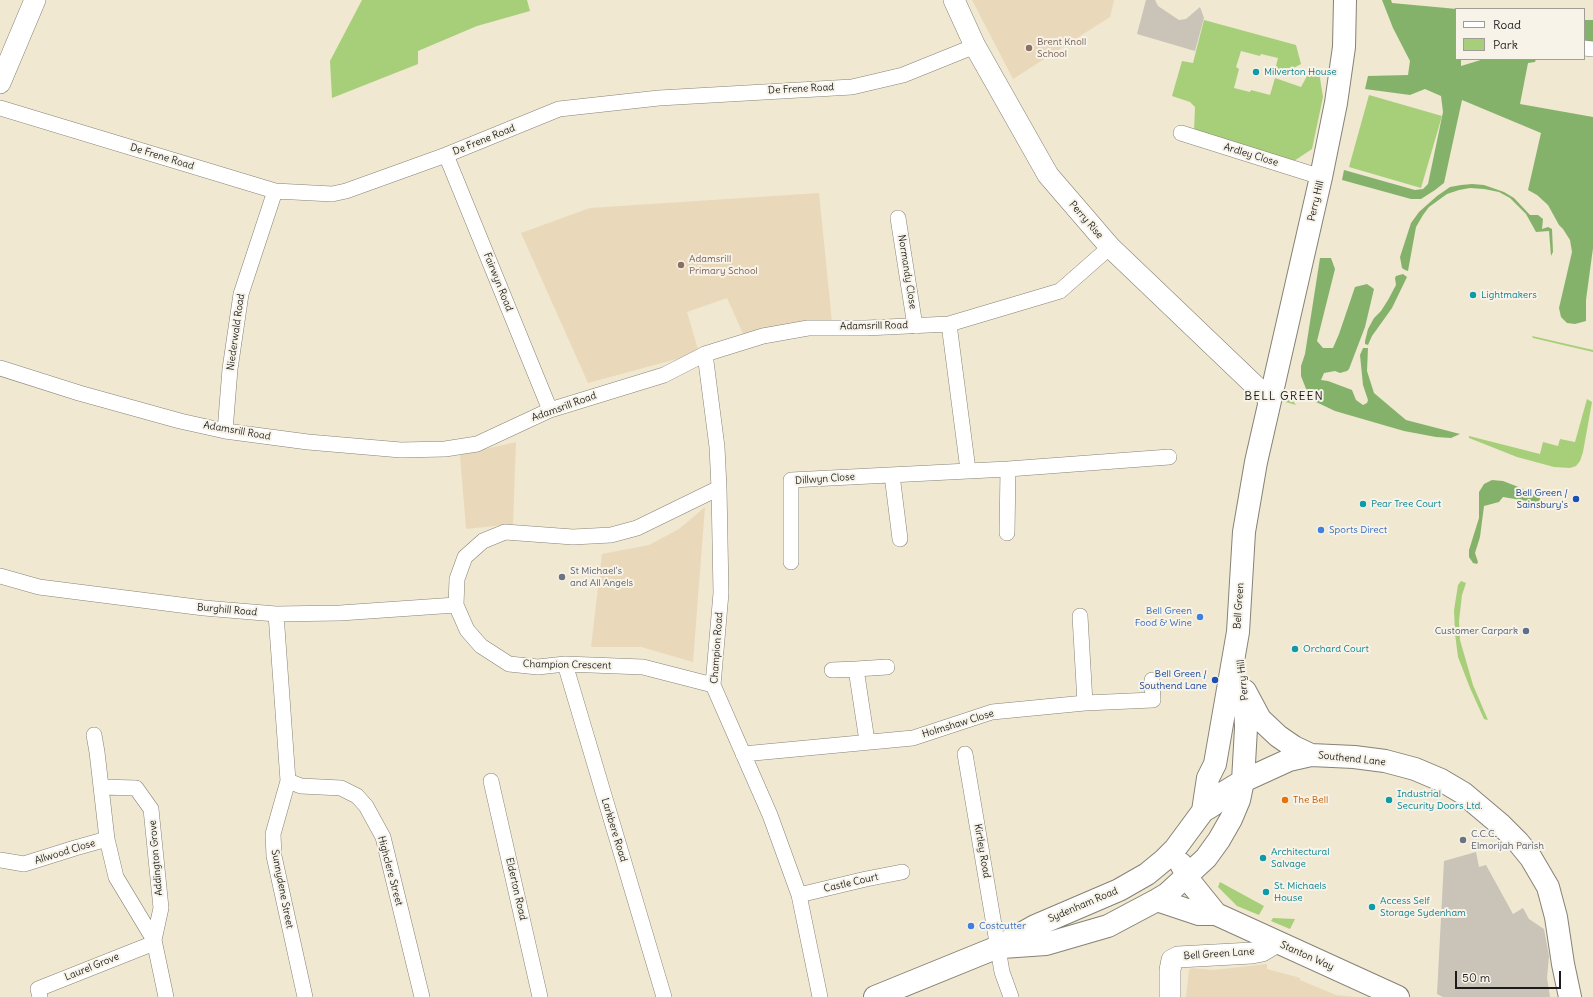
<!DOCTYPE html>
<style>
body{margin:0}
#map{position:relative;width:1593px;height:997px;overflow:hidden;background:#f0e8d0;font-family:Delius,sans-serif}
canvas{display:block}
.legend{position:absolute;left:1455px;top:8px;width:130px;height:52px;box-sizing:border-box;background:#f7f3e8;border:1px solid #9f9d96;margin:0;padding:5px 7px;list-style:none;font-size:12px;color:#1c1c1c}
.legend li{display:flex;align-items:center;gap:8px;height:20px}
.legend b{width:20px;border:1px solid #9f9d96}
.scale{position:absolute;left:1455px;top:971px;width:106px;height:18px;box-sizing:border-box;border:2px solid #1c1c1c;border-top:0;padding-left:5px;font-size:12px;line-height:14px;white-space:nowrap;color:#1c1c1c;-webkit-text-stroke:3px #f7f3e8;paint-order:stroke}
</style>
<div id="map">
<canvas width="1593" height="997"></canvas>
<ul class="legend">
<li><b style="height:5px;background:#fff"></b>Road</li>
<li><b style="height:11px;background:#a7cf7a"></b>Park</li>
</ul>
<div class="scale">50 m</div>
</div>
<script>
const ctx = document.querySelector('canvas').getContext('2d');
ctx.lineJoin = 'round';
function fillPath(path, color) {
  ctx.fillStyle = color;
  ctx.fill(path, 'evenodd');
}
function shape(rows) {
  const path = new Path2D();
  for (const r of rows) {
    path.moveTo(r[0], r[1]);
    for (let i = 2; i < r.length; i += 2) path.lineTo(r[i], r[i + 1]);
  }
  return path;
}
function strokePath(path, color, width, dash) {
  ctx.strokeStyle = color;
  ctx.lineWidth = width;
  ctx.lineCap = dash ? 'butt' : 'round';
  ctx.setLineDash(dash || []);
  ctx.stroke(path);
}
function label(font, color, halo, rows, align = 'center') {
  ctx.font = font + ' Delius,sans-serif';
  ctx.lineWidth = 4;
  ctx.setLineDash([]);
  ctx.textBaseline = 'middle';
  ctx.strokeStyle = halo;
  ctx.fillStyle = color;
  for (const [text, x, y, turn = 0] of rows) {
    ctx.save();
    ctx.translate(x, y);
    ctx.rotate((+turn || 0) * Math.PI / 180);
    ctx.textAlign = isNaN(turn) ? turn : align;
    if (halo) ctx.strokeText(text, 0, 0);
    ctx.fillText(text, 0, 0);
    ctx.restore();
  }
}
const built = shape([
 [972,0,1114,0,1110,17,1013,79],
 [819,193,832,322,744,336,727,298,687,312,699,353,588,383,521,233,590,208],
 [516,442,513,524,466,529,460,455],
 [705,507,693,662,641,647,591,647,602,554,649,545,679,529],
 [1267,964,1267,969,1297,977,1300,978,1300,980,1336,995,1355,997,1186,997,1189,970,1192,968,1213,970]
]);
const industrial = shape([
 [1146,0,1155,0,1158,6,1179,20,1186,19,1200,7,1204,18,1195,51,1137,34],
 [1476,852,1479,867,1486,865,1513,914,1523,908,1529,919,1544,929,1549,956,1547,978,1550,997,1443,997,1437,994,1444,861]
]);
const green = shape([
 [362,0,527,0,530,11,477,26,418,51,418,64,332,98,330,61],
 [1204,20,1296,45,1301,64,1286,72,1275,70,1278,58,1261,54,1260,56,1241,51,1236,67,1239,69,1234,88,1250,92,1251,90,1270,95,1275,78,1301,87,1307,76,1312,72,1319,72,1323,97,1312,149,1294,161,1194,131,1195,107,1190,102,1172,96,1182,61,1193,63],
 [1369,95,1442,116,1421,188,1349,167],
 [1532,336,1593,350,1593,352,1533,338],
 [1279,381,1296,405,1275,399],
 [1587,399,1592,402,1583,452,1580,461,1576,466,1570,468,1554,467,1517,457,1469,438,1469,436,1540,454,1543,442,1558,446,1560,439,1575,442],
 [1461,581,1466,583,1462,595,1459,621,1460,640,1473,685,1488,720,1484,719,1470,688,1458,657,1455,634,1454,610,1458,585],
 [1220,882,1264,906,1259,915,1237,906,1218,887],
 [1273,918,1295,919,1290,929,1271,921]
]);
const forest = shape([
 [1382,0,1391,0,1392,3,1457,9,1456,59,1461,59,1461,66,1484,59,1536,59,1535,62,1528,63,1520,104,1593,117,1593,248,1586,300,1586,321,1575,324,1567,323,1561,317,1559,308,1572,252,1570,240,1563,229,1559,225,1548,205,1537,195,1528,190,1541,133,1462,100,1444,183,1435,190,1421,199,1411,199,1342,180,1344,170,1415,190,1423,189,1428,184,1443,112,1441,96,1425,89,1410,95,1365,89,1368,76,1408,75,1410,61,1393,28],
 [1584,20,1593,20,1593,45,1584,43],
 [1472,184,1484,185,1504,192,1514,198,1530,215,1538,215,1543,219,1542,229,1548,227,1552,229,1553,252,1551,256,1549,231,1536,232,1526,214,1510,198,1499,192,1484,189,1470,188,1459,190,1447,194,1429,207,1423,215,1416,227,1408,271,1405,270,1402,268,1400,257,1411,223,1419,212,1437,196,1450,187,1461,185],
 [1320,258,1331,258,1335,269,1317,341,1323,348,1333,348,1339,334,1355,287,1367,284,1374,289,1365,327,1349,369,1347,371,1340,373,1335,371,1324,373,1321,380,1328,381,1352,390,1356,400,1363,405,1367,403,1368,400,1363,385,1360,355,1363,348,1368,348,1367,371,1374,393,1406,420,1460,434,1451,438,1436,437,1404,431,1335,411,1316,402,1308,394,1301,376,1301,366,1305,354],
 [1403,274,1407,277,1392,308,1372,336,1368,345,1365,344,1365,341,1368,329,1374,318,1381,311,1388,300,1396,285,1395,278,1396,276],
 [1492,480,1503,481,1521,488,1538,496,1541,500,1539,503,1503,497,1499,502,1484,506,1480,537,1475,553,1478,562,1477,564,1473,563,1469,557,1469,550,1479,518,1479,492,1484,484]
]);
const street = shape([
 [1584,48,1593,49],
 [0,108,275,191,332,194,346,191,446,155,559,109,659,98,852,87,903,75,975,46],
 [1181,133,1321,177],
 [446,155,550,410],
 [898,218,915,326],
 [949,324,968,470],
 [705,354,717,447,719,488,721,593,713,685,770,815,799,895,820,997],
 [0,368,79,393,180,421,225,431,308,442,401,450,445,449,477,444,550,410,664,375,705,354,763,336,808,328,866,328,949,324,1060,291,1110,247],
 [225,431,230,369,241,294,275,191],
 [892,475,900,539],
 [1007,533,1008,469],
 [791,562,791,480,1008,469,1169,457],
 [0,576,39,587,204,608,276,614,340,613,456,605],
 [276,614,288,781,301,786,341,788,357,796,366,806,383,837,422,997],
 [1080,616,1085,703],
 [565,664,664,997],
 [832,670,856,669],
 [713,685,643,667,565,664,538,667,509,664,481,646,467,630,456,605,457,579,465,557,483,541,505,532,573,537,611,535,637,528,719,488],
 [94,735,97,752,107,839,116,877,154,940,161,908,151,809,136,788,101,787],
 [867,741,856,669,887,667],
 [743,754,913,738,992,712,1085,703,1153,700,1152,680],
 [965,754,1002,972,1011,997],
 [288,781,273,834,274,856,305,997],
 [491,781,540,997],
 [0,860,24,864,75,848,107,839],
 [799,895,866,879,902,872],
 [154,940,166,997],
 [40,997,38,989,154,943]
]);
const secondary = shape([
 [954,0,975,46,1048,175,1110,247,1270,400],
 [0,83,35,0],
 [1170,997,1170,970,1172,960,1178,957,1252,953,1262,951,1277,942]
]);
const primary = shape([
 [1245,691,1260,719,1278,736,1294,747,1311,755,1354,757,1385,761,1415,769,1441,780,1463,793,1501,825,1518,842,1531,858,1548,887,1556,917,1563,964,1570,997],
 [1203,811,1213,805,1225,792,1243,781,1289,760,1311,755],
 [1181,864,1191,883,1216,914],
 [1157,900,1199,914,1216,914,1398,997],
 [1002,947,1046,944,1108,926,1157,900,1167,894,1206,858,1219,840,1231,819,1239,800,1243,781,1246,728,1245,696],
 [875,997,998,947,1035,926,1119,890,1147,874,1164,860,1175,849,1203,811,1208,778,1215,764,1238,632,1244,532,1256,462,1321,177,1336,103,1344,47,1345,0]
]);
const markers = [
 [1029,48,4,"#8d6e63"],
 [1256,72,4,"#0f9aa8"],
 [681,265,4,"#8d6e63"],
 [1473,295,4,"#0f9aa8"],
 [1576,499,4,"#1a4fb4"],
 [1363,504,4,"#0f9aa8"],
 [1321,530,4,"#3f7fe0"],
 [562,577,4,"#6b7280"],
 [1200,617,4,"#3f7fe0"],
 [1526,631,4,"#5c6f8a"],
 [1295,649,4,"#0f9aa8"],
 [1215,680,4,"#1a4fb4"],
 [1285,800,4,"#e8710a"],
 [1389,800,4,"#0f9aa8"],
 [1463,840,4,"#6b7280"],
 [1263,858,4,"#0f9aa8"],
 [1266,892,4,"#0f9aa8"],
 [1372,907,4,"#0f9aa8"],
 [971,926,4,"#3f7fe0"]
];
const educationNames = [
 ["Brent Knoll",1037,42],
 ["School",1037,54],
 ["Adamsrill",689,259],
 ["Primary School",689,271]
];
const cultureNames = [
 ["Milverton House",1264,72],
 ["Lightmakers",1481,295],
 ["Pear Tree Court",1371,504],
 ["Orchard Court",1303,649],
 ["Industrial",1397,794],
 ["Security Doors Ltd.",1397,806],
 ["Architectural",1271,852],
 ["Salvage",1271,864],
 ["St. Michaels",1274,886],
 ["House",1274,898],
 ["Access Self",1380,901],
 ["Storage Sydenham",1380,913]
];
const streetNames = [
 ["De Frene Road",801,89,-3],
 ["De Frene Road",484,140,-22],
 ["Ardley Close",1251,155,17],
 ["De Frene Road",162,157,17],
 ["Perry Hill",1316,201,-77],
 ["Perry Rise",1086,220,49],
 ["Normandy Close",907,272,81],
 ["Fairwyn Road",498,282,68],
 ["Adamsrill Road",874,326,-1],
 ["Niederwald Road",236,332,-82],
 ["Adamsrill Road",564,407,-20],
 ["Adamsrill Road",237,431,10],
 ["Dillwyn Close",825,479,-4],
 ["Bell Green",1239,606,-86],
 ["Burghill Road",227,610,5],
 ["Champion Road",717,648,-86],
 ["Champion Crescent",567,665,1],
 ["Perry Hill",1243,680,-96],
 ["Holmshaw Close",958,724,-17],
 ["Southend Lane",1352,759,6],
 ["Larkbere Road",614,830,73],
 ["Kirtley Road",982,851,80],
 ["Allwood Close",65,852,-17],
 ["Addington Grove",156,858,-95],
 ["Highclere Street",390,871,75],
 ["Castle Court",851,883,-13],
 ["Sunnydene Street",282,889,79],
 ["Elderton Road",516,889,77],
 ["Sydenham Road",1083,905,-23],
 ["Bell Green Lane",1219,954,-4],
 ["Stanton Way",1307,956,24],
 ["Laurel Grove",92,967,-22]
];
const transitNames = [
 ["Bell Green /",1568,493],
 ["Sainsbury's",1568,505],
 ["Bell Green /",1207,674],
 ["Southend Lane",1207,686]
];
const shopNames = [
 ["Sports Direct",1329,530],
 ["Bell Green",1192,611,"right"],
 ["Food & Wine",1192,623,"right"],
 ["Costcutter",979,926]
];
const worshipNames = [
 ["St Michael's",570,571],
 ["and All Angels",570,583],
 ["C.C.C.",1471,834],
 ["Elmorijah Parish",1471,846]
];
const serviceNames = [
 ["Customer Carpark",1518,631]
];
const foodNames = [
 ["The Bell",1293,800]
];
const quarterNames = [
 ["BELL GREEN",1284,397]
];
fillPath(built, '#e9d9ba');
fillPath(industrial, '#c9c3b8');
fillPath(green, '#a7cf7a');
fillPath(forest, '#85b26a');
strokePath(street, '#868276', 16);
strokePath(secondary, '#868276', 22);
strokePath(primary, '#868276', 24);
strokePath(street, '#fff', 15);
strokePath(secondary, '#fff', 21);
strokePath(primary, '#fff', 22);
for (const [x, y, r, color] of markers) {
  const dot = new Path2D();
  dot.arc(x, y, r, 0, 2 * Math.PI);
  ctx.fillStyle = color;
  ctx.fill(dot);
  strokePath(dot, '#f7f3e8', 1.5);
}
label('10px', '#785e54', '#f7f3e8', educationNames, 'left');
label('10px', '#0d838f', '#f7f3e8', cultureNames, 'left');
label('10px', '#1c1c1c', '#f7f3e8', streetNames);
label('10px', '#164399', '#f7f3e8', transitNames, 'right');
label('10px', '#366cbe', '#f7f3e8', shopNames, 'left');
label('10px', '#5b616d', '#f7f3e8', worshipNames, 'left');
label('10px', '#4e5e75', '#f7f3e8', serviceNames, 'right');
label('10px', '#c56008', '#f7f3e8', foodNames, 'left');
ctx.letterSpacing = '1px';
label('12px', '#1c1c1c', '#f7f3e8', quarterNames);
ctx.letterSpacing = '0px';
</script>
